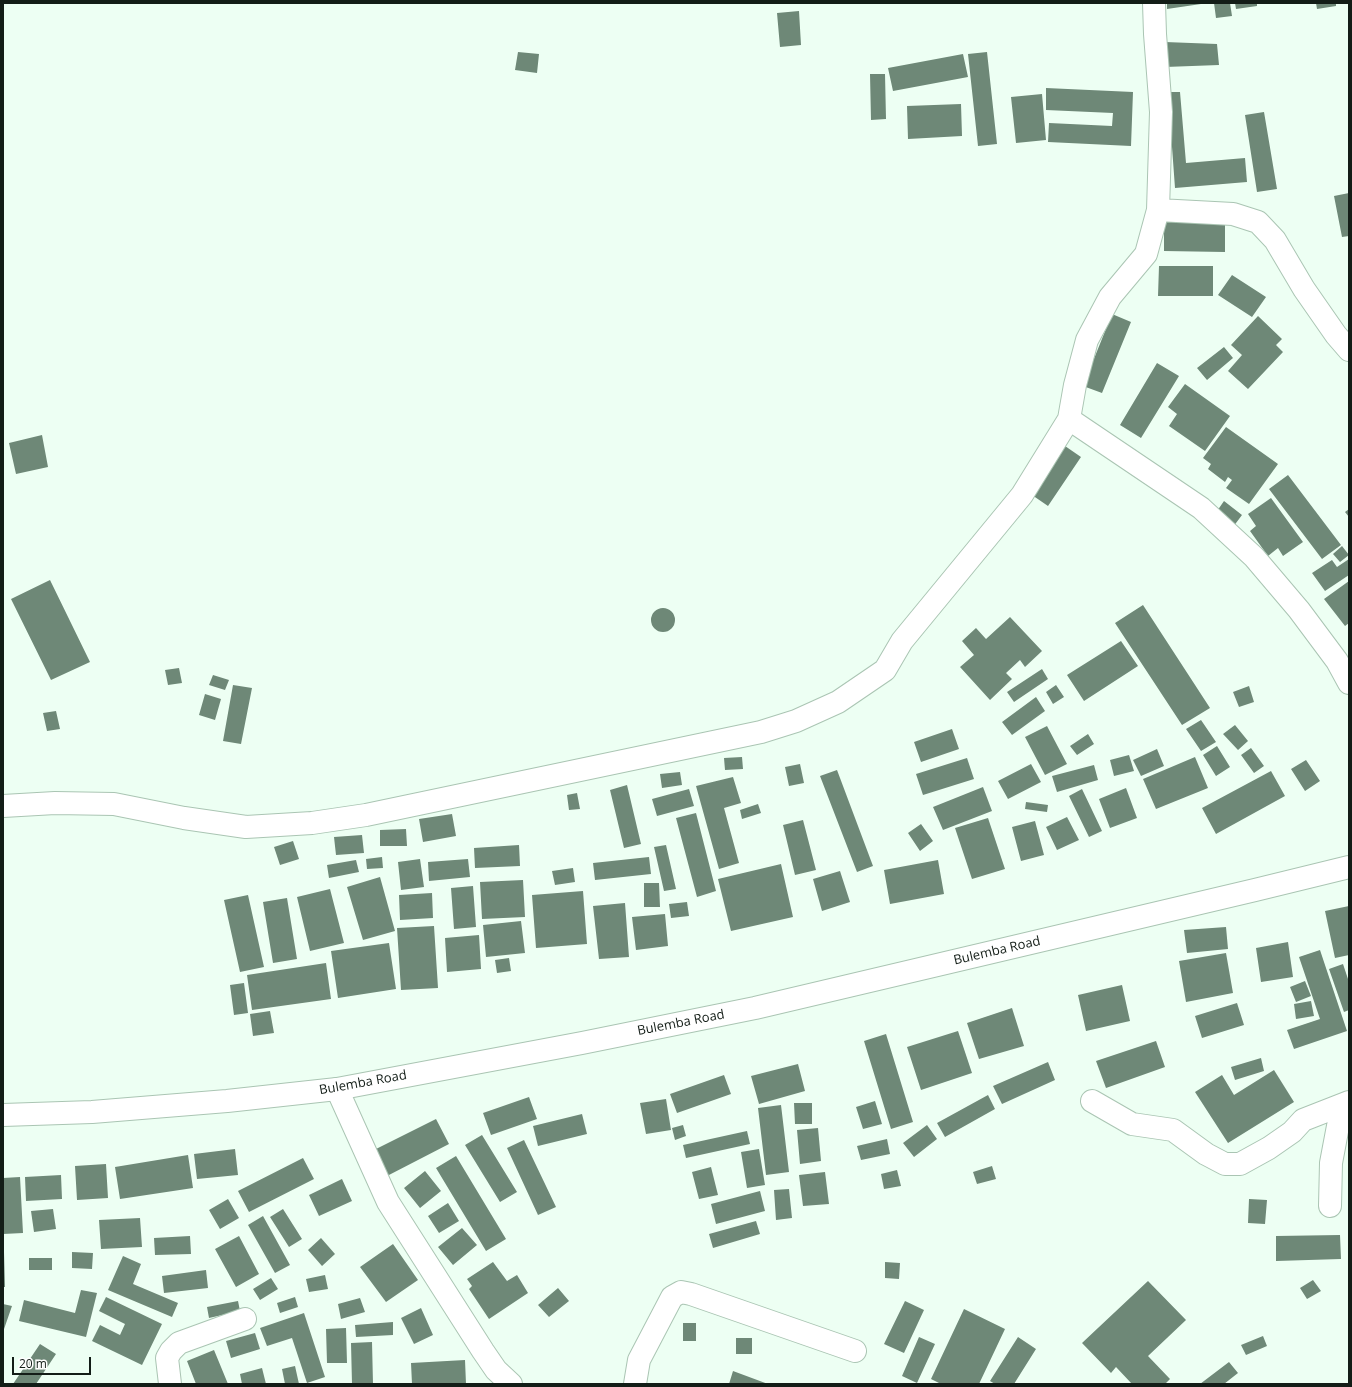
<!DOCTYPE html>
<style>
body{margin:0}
#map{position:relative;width:1352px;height:1387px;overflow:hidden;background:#edfff3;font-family:"Open Sans",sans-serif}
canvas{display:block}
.frame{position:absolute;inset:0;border:4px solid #131d17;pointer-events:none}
.scale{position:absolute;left:12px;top:1357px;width:79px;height:18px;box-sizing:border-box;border:2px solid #131d17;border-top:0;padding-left:5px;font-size:12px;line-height:14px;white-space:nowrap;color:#131d17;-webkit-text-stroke:3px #fff;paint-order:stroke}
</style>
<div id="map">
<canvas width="1352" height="1387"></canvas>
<div class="frame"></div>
<div class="scale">20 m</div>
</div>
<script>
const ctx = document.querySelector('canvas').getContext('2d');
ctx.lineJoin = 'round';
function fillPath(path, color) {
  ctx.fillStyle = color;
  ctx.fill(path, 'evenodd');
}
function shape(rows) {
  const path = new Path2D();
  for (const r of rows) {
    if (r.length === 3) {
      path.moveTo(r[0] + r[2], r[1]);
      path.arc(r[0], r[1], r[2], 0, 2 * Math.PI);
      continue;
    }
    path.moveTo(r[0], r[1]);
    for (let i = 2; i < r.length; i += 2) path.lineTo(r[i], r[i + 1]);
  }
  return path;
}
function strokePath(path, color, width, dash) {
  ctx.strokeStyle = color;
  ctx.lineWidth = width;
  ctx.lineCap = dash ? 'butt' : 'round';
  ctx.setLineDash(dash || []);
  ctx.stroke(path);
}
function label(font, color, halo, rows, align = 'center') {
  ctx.font = font + ' "Open Sans",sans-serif';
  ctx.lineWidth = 3;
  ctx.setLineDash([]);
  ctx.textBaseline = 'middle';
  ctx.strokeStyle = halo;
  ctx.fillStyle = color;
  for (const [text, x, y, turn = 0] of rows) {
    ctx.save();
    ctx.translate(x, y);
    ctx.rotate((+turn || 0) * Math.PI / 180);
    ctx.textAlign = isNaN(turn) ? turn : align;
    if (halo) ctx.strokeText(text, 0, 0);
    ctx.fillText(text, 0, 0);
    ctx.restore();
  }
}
const building = shape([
 [1167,3,1201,3,1201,4,1167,9],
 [1214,3,1230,3,1232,16,1216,18],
 [1235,3,1257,3,1257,6,1236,9],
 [1316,3,1336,3,1336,6,1317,9],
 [799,11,801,45,780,47,777,13],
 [1165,42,1217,44,1219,65,1165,67],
 [518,52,539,54,537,73,515,70],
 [987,52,997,144,978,146,968,54],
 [963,54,968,77,893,91,888,68],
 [870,74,885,74,886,119,871,120],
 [1046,88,1133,92,1131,146,1048,142,1049,123,1112,126,1113,113,1046,110],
 [1168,92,1180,92,1186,163,1245,158,1247,182,1175,188],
 [1042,94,1046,140,1016,143,1011,97],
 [961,104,962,136,908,139,907,106],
 [1264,112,1277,189,1257,192,1245,115],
 [1349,193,1349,236,1342,237,1334,196],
 [1164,221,1225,222,1225,252,1164,251],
 [1159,266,1213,266,1213,296,1158,296],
 [1232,275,1266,297,1252,317,1218,295],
 [1112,314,1131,322,1102,393,1083,386],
 [1258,316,1282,339,1276,345,1283,352,1248,389,1228,371,1242,355,1231,345],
 [1224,347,1233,358,1207,380,1197,368],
 [1157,363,1179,376,1141,438,1120,425],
 [1185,384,1230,416,1205,451,1169,426,1177,414,1168,407],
 [1226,427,1278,464,1249,504,1226,488,1232,480,1228,477,1225,482,1208,469,1211,464,1203,458],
 [42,435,48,467,16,474,9,443],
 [1065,446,1081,457,1048,506,1032,495],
 [1288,475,1341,545,1322,559,1269,489],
 [1271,498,1303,542,1283,556,1278,548,1268,556,1250,531,1256,526,1248,514],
 [1224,501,1242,515,1233,527,1215,514],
 [1349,509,1349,517,1345,512],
 [1342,546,1349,555,1340,562,1333,554],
 [1349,559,1349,575,1325,591,1312,573,1332,560,1337,567],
 [50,580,90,662,51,680,11,599],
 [1349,581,1349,623,1345,626,1324,599],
 [1143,605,1210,708,1182,725,1115,623],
 [663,620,12],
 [1010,617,1042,651,1025,667,1020,660,1006,673,1012,679,990,700,960,667,974,655,962,641,976,628,986,639],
 [1121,641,1138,666,1084,701,1067,675],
 [179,668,182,683,168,685,165,670],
 [1042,669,1048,679,1014,702,1007,692],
 [213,675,229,680,225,690,209,685],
 [233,685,252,688,241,744,223,741],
 [1056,685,1064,697,1053,704,1046,692],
 [1249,686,1254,702,1239,707,1233,692],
 [205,694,221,699,215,720,199,715],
 [1036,697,1045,711,1012,735,1002,722],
 [56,711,60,729,47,731,43,713],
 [1201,720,1216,742,1201,751,1186,729],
 [1235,725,1248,741,1238,750,1223,734],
 [1047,726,1067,764,1045,775,1025,737],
 [952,729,959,749,921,762,914,742],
 [1088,734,1094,744,1077,755,1070,746],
 [1217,746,1230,767,1216,776,1203,755],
 [1251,748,1264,766,1254,773,1241,755],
 [1157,749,1164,766,1141,776,1133,760],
 [1129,755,1134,771,1114,776,1110,760],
 [742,757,743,769,725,770,724,758],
 [1195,757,1208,788,1156,809,1143,779],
 [967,758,974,779,923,795,916,774],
 [1306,760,1320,781,1305,791,1291,769],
 [800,764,804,783,789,786,785,767],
 [1031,764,1041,782,1008,799,998,781],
 [1094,765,1098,780,1057,792,1052,776],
 [837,770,873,866,857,872,820,776],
 [1271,771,1285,796,1216,834,1202,808],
 [680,772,682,785,662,788,660,774],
 [733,777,741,803,724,808,739,863,719,869,696,786],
 [627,785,641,844,624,848,610,790],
 [983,787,992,811,943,830,933,807],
 [1126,788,1137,818,1110,828,1099,799],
 [689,789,694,806,657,816,652,799],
 [1082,789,1102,831,1089,837,1069,796],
 [577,793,580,809,569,810,567,795],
 [1026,802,1048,805,1047,812,1025,809],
 [758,804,761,813,742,819,740,810],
 [696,813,716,891,697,897,676,818],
 [452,814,456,836,423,842,419,819],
 [1067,817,1079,840,1057,850,1046,827],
 [988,818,1005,869,972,879,955,828],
 [803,820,816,870,795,875,783,825],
 [1035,821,1044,855,1021,861,1012,827],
 [921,824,933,841,920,851,908,833],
 [406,829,407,846,380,846,380,830],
 [362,835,364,853,336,855,334,837],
 [293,841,299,859,280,865,274,847],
 [519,845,520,866,475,868,474,848],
 [666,845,676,889,664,891,654,847],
 [382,857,383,868,367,869,366,859],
 [649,857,651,874,595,880,593,863],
 [420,859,424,887,401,890,398,862],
 [468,859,470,877,429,881,428,862],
 [356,860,359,872,329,878,327,865],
 [938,860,944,894,890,904,884,870],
 [781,864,793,917,731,931,718,879],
 [573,868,575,882,555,885,552,871],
 [840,871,850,902,822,911,813,879],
 [380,877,395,931,363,940,347,887],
 [523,880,525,917,482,919,480,882],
 [644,883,659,883,660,907,644,907],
 [473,886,476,927,454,929,451,888],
 [330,889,344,943,310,951,297,897],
 [583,891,587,944,536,948,532,895],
 [432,893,433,918,400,920,399,895],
 [248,895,264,967,240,972,224,900],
 [287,898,297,959,273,963,263,902],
 [687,902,689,916,671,918,669,904],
 [625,903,629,957,599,959,593,906],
 [1349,906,1349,955,1335,958,1325,911],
 [665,914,668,946,636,950,632,917],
 [521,921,525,953,486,957,483,925],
 [434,926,438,988,401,990,397,928],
 [1226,927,1228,949,1187,953,1184,930],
 [479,935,481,969,447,972,445,938],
 [1288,942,1293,977,1261,982,1256,948],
 [389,943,396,989,338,998,331,951],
 [1320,950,1347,1031,1294,1049,1287,1030,1320,1019,1299,957],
 [1226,953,1233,993,1186,1002,1179,961],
 [509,958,511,971,497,973,495,960],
 [326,963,331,999,252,1010,247,975],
 [1343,964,1349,982,1349,1010,1344,1012,1329,969],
 [1305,981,1311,996,1296,1002,1290,987],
 [244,983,248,1013,234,1015,230,985],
 [1122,985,1130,1021,1086,1031,1078,995],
 [1311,1001,1314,1016,1296,1019,1294,1004],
 [1237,1003,1244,1025,1202,1038,1195,1016],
 [1012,1008,1024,1046,979,1059,967,1023],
 [270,1011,274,1033,253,1036,250,1014],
 [958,1031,972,1073,921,1090,907,1047],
 [886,1034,913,1122,891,1129,864,1041],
 [1156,1041,1165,1067,1106,1088,1096,1061],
 [1261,1058,1264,1071,1235,1080,1231,1067],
 [1048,1062,1055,1080,1002,1104,993,1086],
 [798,1064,805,1091,759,1104,751,1076],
 [1274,1070,1294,1102,1228,1143,1195,1092,1222,1075,1234,1095],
 [724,1075,731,1094,677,1113,670,1094],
 [988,1095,995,1109,945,1137,937,1123],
 [529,1097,537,1119,491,1135,483,1113],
 [666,1099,671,1130,646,1134,640,1103],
 [875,1101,882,1124,863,1129,856,1107],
 [794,1103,812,1103,812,1124,795,1124],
 [781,1105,789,1172,766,1175,758,1108],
 [582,1114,587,1134,538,1146,533,1126],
 [436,1119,449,1144,387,1176,374,1150],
 [683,1125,686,1136,675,1140,672,1128],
 [927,1125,937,1139,914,1157,903,1143],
 [818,1128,821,1161,800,1164,797,1130],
 [747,1131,750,1144,686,1158,683,1145],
 [482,1135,517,1192,500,1202,465,1145],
 [887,1139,890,1154,861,1160,857,1146],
 [524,1140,556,1207,538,1215,507,1148],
 [235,1149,238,1175,197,1179,194,1154],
 [759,1149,765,1185,747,1188,741,1152],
 [188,1155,193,1188,120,1199,115,1167],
 [456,1156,506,1239,486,1251,436,1168],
 [303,1158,314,1179,249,1212,238,1191],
 [106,1164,108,1198,77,1200,75,1166],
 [992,1166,996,1179,977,1184,973,1172],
 [711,1167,718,1195,699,1199,692,1172],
 [897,1170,901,1186,884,1189,881,1174],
 [425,1171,441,1191,420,1208,404,1188],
 [825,1172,829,1204,803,1206,799,1175],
 [61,1175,62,1199,26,1201,25,1177],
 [20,1177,23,1233,3,1234,3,1178],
 [342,1179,352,1201,319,1216,309,1195],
 [789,1189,792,1218,776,1220,774,1190],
 [760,1191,765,1211,716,1224,711,1204],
 [228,1199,239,1218,220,1229,209,1210],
 [1249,1199,1267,1200,1265,1224,1248,1223],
 [448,1203,459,1221,439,1233,428,1216],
 [53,1209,56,1229,34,1232,31,1211],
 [283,1209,302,1239,289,1247,270,1217],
 [263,1216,290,1265,275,1273,248,1225],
 [140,1218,142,1247,101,1249,99,1220],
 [756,1221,760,1234,713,1248,709,1234],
 [462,1228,477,1245,453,1265,438,1247],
 [1340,1235,1341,1259,1276,1261,1276,1236],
 [190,1236,191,1254,155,1255,154,1238],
 [239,1236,259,1274,236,1287,215,1249],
 [321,1238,335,1254,322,1266,308,1250],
 [393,1244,418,1280,386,1302,360,1267],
 [3,1252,4,1252,5,1287,3,1287],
 [72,1252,93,1253,92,1269,72,1268],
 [123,1256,141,1264,133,1284,178,1303,172,1317,108,1290],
 [29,1258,52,1258,52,1270,29,1270],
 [493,1262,507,1281,517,1275,528,1293,489,1319,469,1289,472,1286,467,1279],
 [885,1262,900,1263,899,1279,885,1278],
 [206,1270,208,1288,164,1293,162,1276],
 [325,1275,328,1289,309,1292,306,1279],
 [271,1278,278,1289,260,1300,253,1289],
 [1313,1280,1321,1291,1307,1299,1300,1288],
 [1148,1281,1186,1320,1148,1356,1170,1379,1165,1384,1132,1384,1116,1367,1111,1373,1082,1343],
 [558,1288,569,1301,549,1317,538,1305],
 [81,1290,97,1293,86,1337,19,1321,24,1300,75,1313],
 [106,1297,162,1324,142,1365,92,1341,100,1325,120,1335,125,1324,99,1311],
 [295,1297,298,1307,280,1313,277,1303],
 [360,1298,365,1312,341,1319,338,1304],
 [238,1301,240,1311,209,1318,207,1307],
 [905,1301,924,1310,904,1353,884,1344],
 [3,1304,12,1306,3,1332],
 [421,1308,433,1335,414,1344,401,1318],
 [964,1309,1005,1329,979,1384,941,1384,931,1379],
 [304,1313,325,1377,307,1383,292,1338,267,1346,260,1328],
 [393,1322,393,1335,356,1337,355,1325],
 [683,1323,696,1323,696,1341,683,1341],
 [346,1328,347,1363,327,1363,326,1329],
 [255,1333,260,1349,231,1358,226,1341],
 [1263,1336,1267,1346,1246,1355,1241,1345],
 [919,1337,935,1344,917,1383,902,1376],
 [1018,1337,1036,1349,1014,1384,995,1384,990,1381],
 [736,1338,752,1338,752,1354,736,1354],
 [372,1342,373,1384,352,1384,351,1343],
 [40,1344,56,1354,36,1384,13,1384],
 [214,1350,228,1384,196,1384,187,1361],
 [465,1360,466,1384,412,1384,411,1363],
 [1229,1362,1238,1373,1224,1384,1200,1384],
 [295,1366,299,1384,285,1384,282,1369],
 [262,1368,266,1384,242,1384,240,1374],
 [733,1371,768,1384,729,1384]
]);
const minor = shape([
 [1158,210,1233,214,1258,222,1275,240,1304,289,1336,335,1349,350],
 [1069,419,1201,508,1254,557,1299,610,1337,661,1349,683],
 [3,806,55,803,114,804,184,818,246,827,312,823,366,815,761,732,796,721,838,702,885,670,902,641,1022,495,1069,419,1075,385,1087,340,1110,297,1146,254,1158,210,1161,112,1155,34,1154,3],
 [337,1089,388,1202,483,1351,496,1370,511,1384],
 [1092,1101,1132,1124,1173,1130,1206,1154,1225,1164,1240,1164,1269,1148,1292,1132,1303,1120,1349,1102],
 [1330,1206,1331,1163,1338,1126,1349,1107],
 [170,1384,167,1358,171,1351,179,1343,245,1319],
 [635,1384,639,1360,672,1297,681,1292,691,1294,855,1351]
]);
const secondary = shape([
 [3,1115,92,1112,227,1101,337,1089,582,1043,755,1008,1255,890,1349,867]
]);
const streetNames = [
 ["Bulemba Road",997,951,-13],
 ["Bulemba Road",681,1023,-11],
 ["Bulemba Road",363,1083,-10]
];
fillPath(building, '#6e8877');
strokePath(minor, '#aac5b3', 24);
strokePath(secondary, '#aac5b3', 24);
strokePath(minor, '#fff', 22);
strokePath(secondary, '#fff', 22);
label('13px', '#131d17', '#fff', streetNames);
</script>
